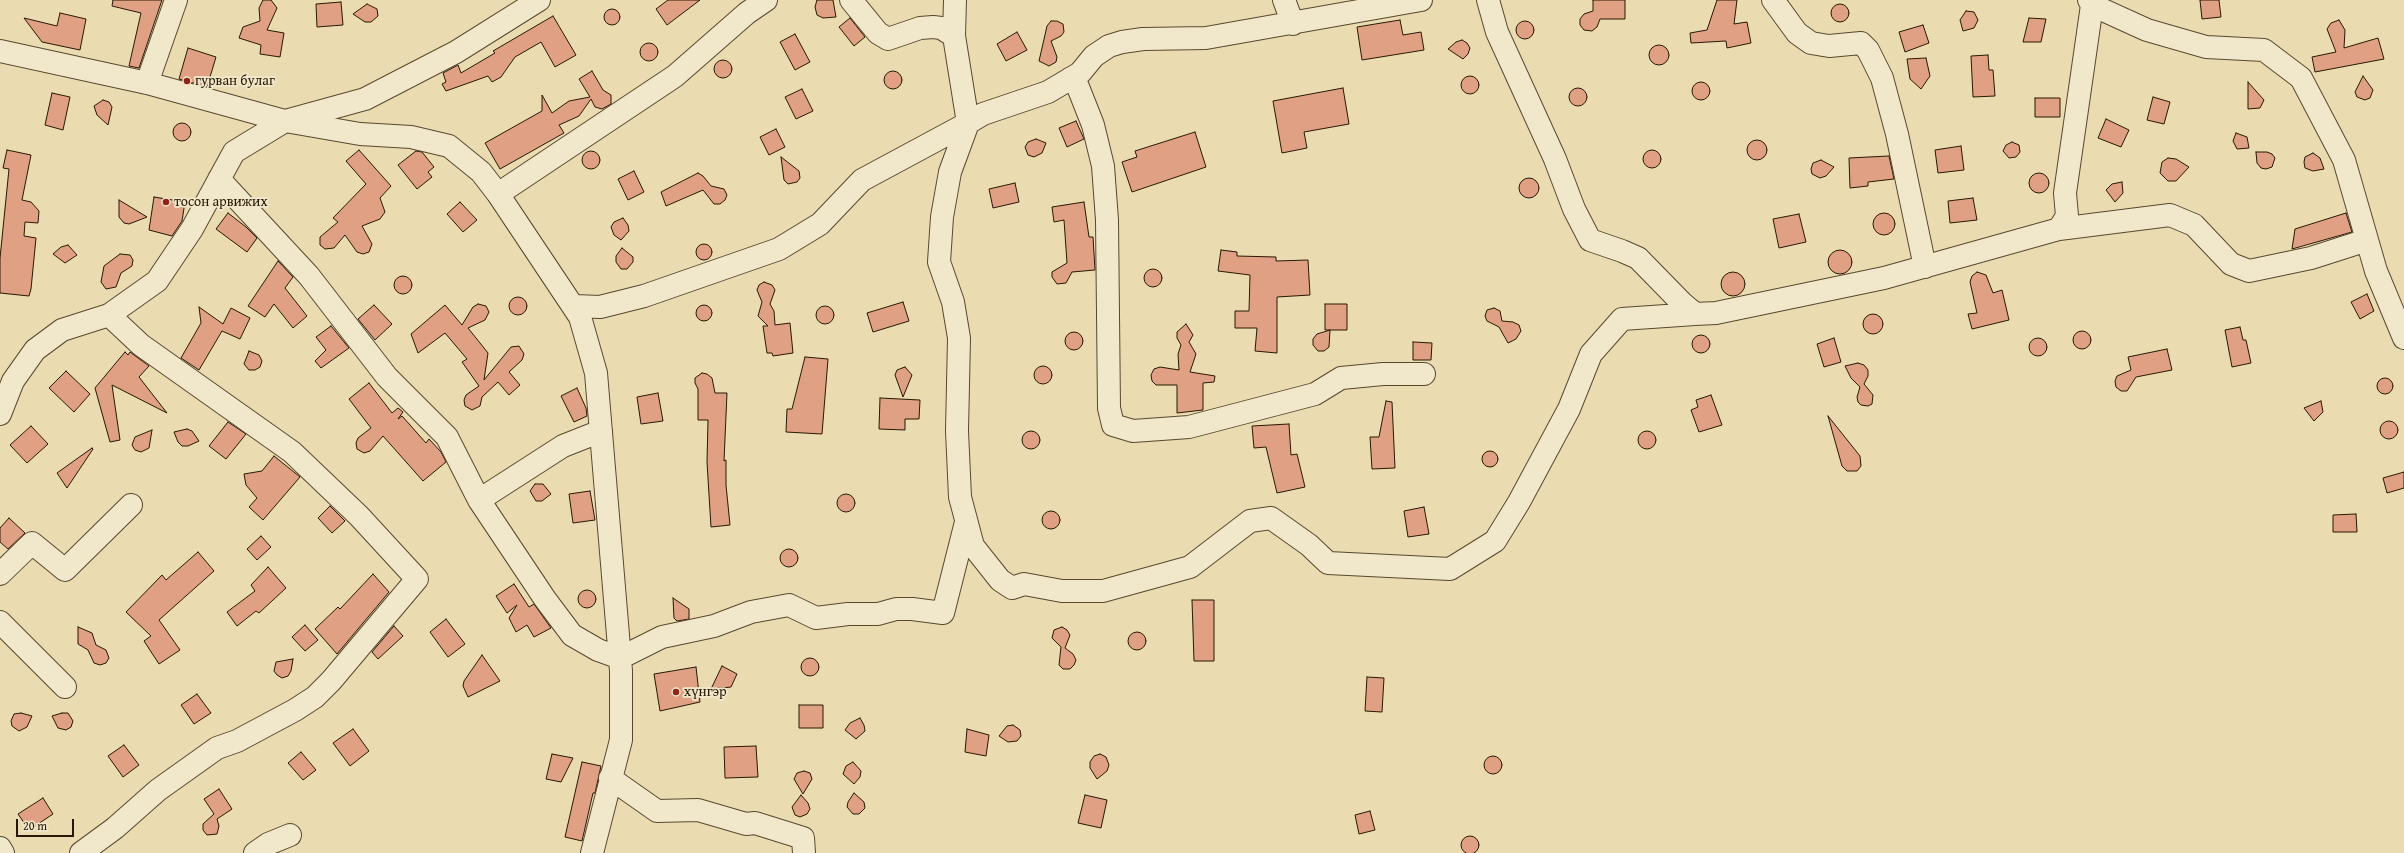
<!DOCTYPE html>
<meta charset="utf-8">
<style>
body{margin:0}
#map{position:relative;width:2404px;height:853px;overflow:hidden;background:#eadbb1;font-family:"Gentium Book Plus",serif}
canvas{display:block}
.scale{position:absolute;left:16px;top:819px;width:58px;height:18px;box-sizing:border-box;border:2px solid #281803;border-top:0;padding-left:5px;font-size:12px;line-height:14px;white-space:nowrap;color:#281803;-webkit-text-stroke:3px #f1e8cc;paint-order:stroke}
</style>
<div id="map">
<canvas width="2404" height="853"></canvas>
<div class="scale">20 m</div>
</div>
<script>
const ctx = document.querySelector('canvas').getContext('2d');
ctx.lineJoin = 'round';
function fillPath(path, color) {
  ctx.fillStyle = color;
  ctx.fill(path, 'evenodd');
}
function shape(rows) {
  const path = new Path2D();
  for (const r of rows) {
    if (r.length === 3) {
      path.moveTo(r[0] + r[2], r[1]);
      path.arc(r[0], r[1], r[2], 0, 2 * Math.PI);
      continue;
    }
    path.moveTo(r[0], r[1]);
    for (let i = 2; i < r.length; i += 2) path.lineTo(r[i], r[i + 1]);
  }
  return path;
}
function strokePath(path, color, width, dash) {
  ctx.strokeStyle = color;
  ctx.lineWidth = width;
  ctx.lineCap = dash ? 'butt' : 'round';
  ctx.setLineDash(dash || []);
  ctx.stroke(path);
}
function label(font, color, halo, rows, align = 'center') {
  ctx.font = font + ' "Gentium Book Plus",serif';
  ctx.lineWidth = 3.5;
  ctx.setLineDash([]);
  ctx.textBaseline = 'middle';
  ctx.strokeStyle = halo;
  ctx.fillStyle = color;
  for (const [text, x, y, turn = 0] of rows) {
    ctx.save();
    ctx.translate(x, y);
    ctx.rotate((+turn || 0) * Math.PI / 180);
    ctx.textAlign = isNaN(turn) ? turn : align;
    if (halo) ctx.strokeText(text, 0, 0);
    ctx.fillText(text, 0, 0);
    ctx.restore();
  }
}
const building = shape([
 [113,0,162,0,139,68,129,66,141,13,112,6,113,0],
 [263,0,271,0,277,8,267,30,284,33,280,57,260,54,261,45,239,38,243,27,260,21,259,8,263,0],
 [668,0,700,0,667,25,656,9,668,0],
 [817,0,833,0,836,17,823,18,817,15,815,7,817,0],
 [1593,0,1625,0,1625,19,1600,19,1597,27,1592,31,1584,30,1580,25,1580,19,1584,14,1593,11,1593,0],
 [1717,0,1737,0,1734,24,1747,22,1751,43,1727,48,1726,41,1691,43,1690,33,1707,30,1717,0],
 [2200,0,2219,0,2221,17,2202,19,2200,0],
 [341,2,343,25,317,27,316,4,341,2],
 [367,4,377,9,378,16,371,22,365,22,353,14,367,4],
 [1840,13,9],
 [612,17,8],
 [1966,11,1974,12,1978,20,1974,28,1963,31,1960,20,1966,11],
 [60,13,86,19,80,50,42,42,24,18,57,26,60,13],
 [553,16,576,55,555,67,541,42,515,57,501,77,492,82,488,76,446,91,442,84,446,82,443,73,458,65,461,73,495,53,493,51,553,16],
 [850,18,865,37,854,46,839,27,850,18],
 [2029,18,2046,19,2041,42,2023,42,2029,18],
 [1400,20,1403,35,1421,32,1424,50,1362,60,1357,27,1400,20],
 [2339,20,2345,30,2344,48,2378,38,2384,59,2315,72,2312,57,2336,52,2327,29,2331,23,2339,20],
 [1051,21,1057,21,1063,24,1064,32,1061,36,1051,41,1057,57,1056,62,1049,66,1039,61,1047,26,1051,21],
 [1525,30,9],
 [1923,25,1929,43,1905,52,1899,32,1923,25],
 [1017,32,1027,50,1006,61,997,44,1017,32],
 [795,34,810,62,795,70,780,42,795,34],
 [1462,40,1467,43,1470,48,1468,54,1463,59,1448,49,1456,42,1462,40],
 [649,52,9],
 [1659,55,10],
 [188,48,216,57,207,87,179,79,188,48],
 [1988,55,1989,70,1993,70,1995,96,1973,97,1971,56,1988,55],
 [1926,58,1930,76,1921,89,1910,79,1907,59,1926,58],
 [723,69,9],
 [592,71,603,90,611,95,611,104,602,109,595,107,591,99,579,116,559,125,564,133,500,169,485,143,542,111,542,95,552,113,569,101,590,97,579,79,592,71],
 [893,80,9],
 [2363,76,2373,90,2370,98,2365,100,2357,97,2355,92,2363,76],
 [1470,85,9],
 [2248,82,2264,100,2260,108,2248,109,2248,82],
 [1701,91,9],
 [1578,97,9],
 [1343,88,1349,124,1304,132,1307,148,1282,153,1273,101,1343,88],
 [802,89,813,111,796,119,785,97,802,89],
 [52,93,70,97,63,130,45,125,52,93],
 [2153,97,2170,102,2164,124,2147,120,2153,97],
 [2035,98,2060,98,2060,117,2035,117,2035,98],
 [103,100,109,102,112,107,108,125,97,115,94,106,103,100],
 [2106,119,2129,130,2121,147,2098,138,2106,119],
 [1076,121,1084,139,1067,147,1059,128,1076,121],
 [182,132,9],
 [776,129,785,147,769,155,760,137,776,129],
 [1195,132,1206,167,1132,192,1122,162,1137,157,1135,151,1195,132],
 [2236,133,2247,137,2249,148,2237,149,2233,141,2236,133],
 [1036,139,1046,143,1042,153,1034,157,1028,155,1025,147,1028,142,1036,139],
 [1757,150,10],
 [2012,142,2019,145,2020,152,2016,157,2009,158,2003,151,2006,145,2012,142],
 [1961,146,1964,170,1938,173,1935,150,1961,146],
 [7,150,31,155,22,200,31,202,39,211,38,223,25,222,24,236,36,238,31,289,29,296,0,293,0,258,9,169,3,168,7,150],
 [359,150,391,186,380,198,385,212,380,219,362,226,372,244,369,252,363,254,357,252,345,235,334,248,325,249,320,245,320,237,338,222,333,218,366,184,346,161,359,150],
 [1652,159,9],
 [416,151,422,152,434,167,428,172,432,177,417,189,398,165,416,151],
 [591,160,9],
 [2256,152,2267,152,2272,154,2275,158,2272,167,2266,169,2261,168,2257,163,2256,152],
 [2313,153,2320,158,2324,169,2313,171,2305,168,2304,162,2305,157,2313,153],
 [1889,156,1894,179,1868,182,1868,186,1850,188,1849,158,1889,156],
 [781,157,799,171,800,178,797,182,788,184,784,180,781,157],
 [2168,158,2176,159,2189,167,2176,181,2168,181,2160,173,2162,162,2168,158],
 [1821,160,1834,167,1826,176,1820,178,1812,174,1811,169,1813,163,1821,160],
 [634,171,644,192,628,200,618,179,634,171],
 [698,173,703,176,711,186,724,189,727,195,725,200,720,204,714,204,703,190,666,206,661,192,698,173],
 [2039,183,10],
 [1529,188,10],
 [2122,182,2123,193,2115,202,2106,190,2112,184,2122,182],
 [1015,183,1019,202,993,208,989,189,1015,183],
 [154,197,185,202,182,221,172,236,149,230,154,197],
 [1973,198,1977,220,1950,223,1948,201,1973,198],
 [119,200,147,217,129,224,124,223,119,217,119,200],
 [460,202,477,220,463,232,447,214,460,202],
 [1084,202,1089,237,1093,237,1095,270,1072,272,1066,283,1057,284,1052,277,1052,272,1067,263,1064,220,1054,222,1052,207,1084,202],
 [228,213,246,227,257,238,247,252,216,229,228,213],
 [2346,213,2352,232,2292,249,2295,229,2346,213],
 [1884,224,11],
 [1799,214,1806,242,1779,248,1773,219,1799,214],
 [623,218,628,225,629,231,621,240,614,235,611,227,614,222,623,218],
 [704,252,8],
 [68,245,77,255,65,263,53,254,61,247,68,245],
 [622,248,633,257,633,262,627,269,621,269,616,262,616,256,622,248],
 [1221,250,1237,252,1237,256,1276,257,1276,261,1308,260,1310,295,1277,297,1277,353,1255,351,1257,328,1235,328,1235,311,1249,311,1250,275,1218,271,1221,250],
 [1840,262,12],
 [120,254,130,255,133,260,132,266,121,273,116,287,106,289,101,282,104,266,120,254],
 [278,261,293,277,285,288,307,316,293,328,274,304,265,317,248,306,278,261],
 [1153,278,9],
 [1977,272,1986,275,1993,293,2002,290,2009,320,1972,329,1968,314,1977,313,1970,282,1972,276,1977,272],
 [1733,284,12],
 [403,285,9],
 [764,282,772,285,775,290,770,304,774,311,775,325,790,323,793,353,773,356,772,353,767,353,763,326,768,326,758,316,762,302,757,290,759,285,764,282],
 [2367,294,2374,311,2360,319,2351,302,2367,294],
 [518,306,9],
 [903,302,909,321,873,332,867,313,903,302],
 [478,304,486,306,489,312,485,320,468,328,488,353,484,380,511,347,519,346,524,354,522,360,509,372,520,385,509,395,498,382,482,397,480,406,472,410,465,406,464,400,466,395,479,386,462,362,467,359,445,333,418,353,411,334,445,305,462,325,473,307,478,304],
 [1325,304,1347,304,1347,330,1330,330,1329,347,1324,351,1318,351,1313,345,1313,339,1317,334,1330,330,1325,330,1325,304],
 [374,305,392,324,375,340,358,319,374,305],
 [704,313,8],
 [825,315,9],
 [199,307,223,324,231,308,250,318,240,339,222,331,199,370,181,358,201,323,199,307],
 [1494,308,1500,311,1502,321,1513,322,1519,325,1521,331,1516,339,1508,343,1499,327,1487,321,1485,316,1487,310,1494,308],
 [1873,324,10],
 [1186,324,1193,335,1189,342,1196,354,1190,372,1215,376,1214,382,1203,383,1203,410,1177,413,1177,385,1156,385,1152,381,1151,375,1154,369,1160,367,1179,370,1178,354,1181,345,1177,338,1177,332,1186,324],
 [331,326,349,348,321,368,315,361,326,350,316,337,331,326],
 [2240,327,2243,340,2246,340,2251,363,2232,367,2225,330,2240,327],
 [2082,340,9],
 [1074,341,9],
 [1701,344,9],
 [1834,338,1841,362,1824,367,1817,344,1834,338],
 [2038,347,9],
 [1413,342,1432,343,1431,360,1413,360,1413,342],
 [2167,349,2172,370,2136,377,2127,391,2121,391,2116,387,2115,381,2117,376,2131,370,2128,357,2167,349],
 [249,351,259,355,262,361,260,367,255,370,249,370,244,364,249,351],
 [125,352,128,355,130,352,149,366,139,377,167,413,112,385,120,440,110,442,95,388,125,352],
 [805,357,828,359,822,434,786,432,787,409,792,409,805,357],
 [1858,363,1864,365,1868,370,1868,376,1864,384,1873,395,1872,404,1868,406,1861,405,1858,402,1857,397,1860,387,1851,378,1845,366,1858,363],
 [1043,375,9],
 [905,367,912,375,903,397,895,375,897,370,905,367],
 [66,371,90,394,74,412,49,388,66,371],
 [702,373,707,374,712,378,715,393,727,393,724,461,726,460,726,485,730,525,711,527,707,462,708,420,698,420,698,389,695,383,695,378,702,373],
 [2385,386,8],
 [369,383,392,413,398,408,403,412,398,419,402,416,426,443,429,439,441,452,446,462,423,481,383,436,370,451,364,453,357,449,356,443,358,438,371,428,349,399,369,383],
 [577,388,586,408,587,416,574,422,561,396,577,388],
 [658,393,663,421,641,424,637,397,658,393],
 [1711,395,1722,425,1699,432,1691,410,1698,407,1696,400,1711,395],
 [880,398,920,400,919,419,905,419,905,430,879,429,880,398],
 [1386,401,1392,402,1395,468,1372,469,1370,437,1379,437,1386,401],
 [2321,401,2323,412,2314,421,2304,408,2321,401],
 [1828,416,1860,456,1861,466,1857,471,1847,471,1842,466,1828,416],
 [2389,430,9],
 [228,422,246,434,226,459,209,446,228,422],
 [1289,424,1291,455,1297,454,1305,487,1277,493,1266,447,1254,448,1252,426,1289,424],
 [31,426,48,444,27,463,10,445,31,426],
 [187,429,192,431,199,441,188,446,182,446,178,442,174,432,187,429],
 [152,430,149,448,141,452,135,450,132,445,135,437,152,430],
 [1647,440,9],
 [1031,440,9],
 [92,448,93,449,67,488,57,473,92,448],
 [1490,459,8],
 [274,456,300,477,263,520,249,507,257,498,246,485,244,474,262,471,274,456],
 [2404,472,2404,488,2387,493,2383,478,2404,472],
 [535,484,543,484,551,494,542,501,536,501,530,491,535,484],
 [590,491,595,520,573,523,569,494,590,491],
 [846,503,9],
 [330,506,345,521,332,533,318,518,330,506],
 [1424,507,1429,534,1408,537,1404,511,1424,507],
 [1051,520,9],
 [2356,514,2357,532,2333,532,2333,515,2356,514],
 [9,518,25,533,8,549,0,542,0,528,9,518],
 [261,536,271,547,257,560,247,549,261,536],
 [789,558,9],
 [198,552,214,571,159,620,180,650,159,664,144,641,151,636,126,612,162,575,166,580,198,552],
 [268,567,286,588,259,613,256,611,237,626,227,612,255,591,251,585,268,567],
 [373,574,389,592,337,654,315,629,338,607,340,609,373,574],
 [514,584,529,607,534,604,551,628,534,637,527,625,516,632,509,618,517,605,507,613,496,596,514,584],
 [587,599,9],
 [673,598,689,609,689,619,677,621,674,618,673,598],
 [1192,600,1214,600,1214,661,1194,661,1192,600],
 [446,619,465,644,448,657,430,632,446,619],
 [305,625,318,640,305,651,292,637,305,625],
 [394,626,403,636,378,659,372,652,394,626],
 [78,627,92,633,96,645,106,650,109,658,106,663,100,665,94,663,88,650,78,644,78,627],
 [1062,627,1067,630,1070,635,1065,648,1073,654,1076,660,1074,665,1070,669,1063,669,1059,665,1061,647,1052,638,1054,630,1062,627],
 [1137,641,9],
 [482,655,500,681,468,697,463,686,464,681,482,655],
 [810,667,9],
 [293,659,291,671,288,676,282,678,277,675,274,671,276,662,293,659],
 [722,666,737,674,731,687,711,689,722,666],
 [696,667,700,702,660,711,654,674,696,667],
 [1367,677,1384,678,1382,712,1365,711,1367,677],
 [197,694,211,713,194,724,181,705,197,694],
 [799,705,823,705,823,728,799,728,799,705],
 [21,713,32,716,27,727,19,731,12,726,11,721,14,714,21,713],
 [62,713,68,713,73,721,71,727,66,730,58,728,52,716,62,713],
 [860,718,864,725,865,731,856,739,845,730,850,723,860,718],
 [1013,725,1020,730,1021,736,1017,741,1008,742,999,736,1007,726,1013,725],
 [353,729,369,751,350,766,333,743,353,729],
 [967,729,989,735,986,756,965,752,967,729],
 [124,745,139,765,123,777,108,756,124,745],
 [756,746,758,777,725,778,724,747,756,746],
 [301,752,316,770,303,780,288,763,301,752],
 [552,754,573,758,561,782,546,779,552,754],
 [1100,754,1106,757,1109,765,1107,771,1097,779,1090,768,1090,762,1094,756,1100,754],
 [1493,765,9],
 [582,762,601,766,595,793,593,793,582,841,565,837,582,762],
 [853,762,861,771,860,777,854,784,843,774,846,766,853,762],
 [804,771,810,773,812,779,803,794,794,779,797,773,804,771],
 [219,789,232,809,217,819,219,826,217,834,207,835,203,830,203,824,214,814,204,799,219,789],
 [854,793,864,802,865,808,859,814,853,814,847,807,848,802,854,793],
 [801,795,808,803,810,809,807,814,800,817,795,815,792,807,801,795],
 [1085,795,1107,800,1101,828,1078,823,1085,795],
 [43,798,53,814,29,830,18,814,43,798],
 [1370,811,1375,830,1359,834,1355,815,1370,811],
 [1470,845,9]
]);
const minor = shape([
 [851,0,878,33,888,39,920,28,933,27,941,28,954,36],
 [1284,0,1293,24],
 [1421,0,1206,38,1143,39,1122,42,1109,46,1094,56,1080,73,1048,92,983,114,968,123,950,172,942,217,939,262,953,302,959,338,957,431,960,497,973,546,1000,580,1012,588,1024,584,1062,591,1103,591,1190,567,1250,521,1271,518,1309,545,1328,563,1450,569,1495,541,1519,502,1569,409,1591,354,1622,319,1695,314],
 [1488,0,1497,32,1555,159,1574,209,1590,240,1622,251,1638,258,1682,303,1695,314,1716,313,1884,278,2059,229,2067,216,2065,193,2092,5,2089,0],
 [1773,0,1797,33,1811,43,1829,46,1861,43,1868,50,1882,78,1897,134,1925,267],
 [2092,5,2147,30,2206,47,2264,50,2301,78,2344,160,2376,271,2404,338],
 [0,51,147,83,285,121,360,134,411,137,449,146,481,172,498,194,580,317,596,373,621,671,621,740,592,853],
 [1071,78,1078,87,1093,125,1103,166,1107,220,1109,408,1113,425,1133,431,1189,427,1315,394,1341,378,1383,374,1424,374],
 [147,83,176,0],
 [219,179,309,276,387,377,447,437,479,500,545,599,572,635,598,650,620,658,662,637,714,626,751,612,789,605,816,618,848,614,878,614,896,609,912,609,943,613,966,522],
 [498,194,675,76,747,13,766,0],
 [2059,229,2170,215,2194,225,2231,264,2249,271,2311,258,2367,240],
 [575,306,600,307,644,296,779,249,820,224,862,180,968,123,954,36,955,0],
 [0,414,13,381,35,350,62,330,109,315,157,281,192,229,234,152,285,121,365,99,456,52,539,0],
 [479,500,563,446,601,431],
 [0,574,32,543,65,570,131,505],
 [0,622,65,687],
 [610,778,657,811,698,810,746,824,755,823,803,838,804,853],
 [0,848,3,853],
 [81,853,115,828,158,790,217,748,237,741,295,710,315,697,331,681,417,579,359,516,292,452,141,345,109,315],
 [255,853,268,844,290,835]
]);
const markers = [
 [187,81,4,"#8f2418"],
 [166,202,4,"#8f2418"],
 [676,692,4,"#8f2418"]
];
const poiNames = [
 ["гурван булаг",195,81],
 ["тосон арвижих",174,202],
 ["хүнгэр",684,692]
];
fillPath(building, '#dfa084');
strokePath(building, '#281803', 1);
strokePath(minor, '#58492e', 24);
strokePath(minor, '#f1e8cc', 22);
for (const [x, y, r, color] of markers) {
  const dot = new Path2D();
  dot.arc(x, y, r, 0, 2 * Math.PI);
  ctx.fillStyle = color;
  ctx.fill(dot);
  strokePath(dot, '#f1e8cc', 1.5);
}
label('14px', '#281803', '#f1e8cc', poiNames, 'left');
</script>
